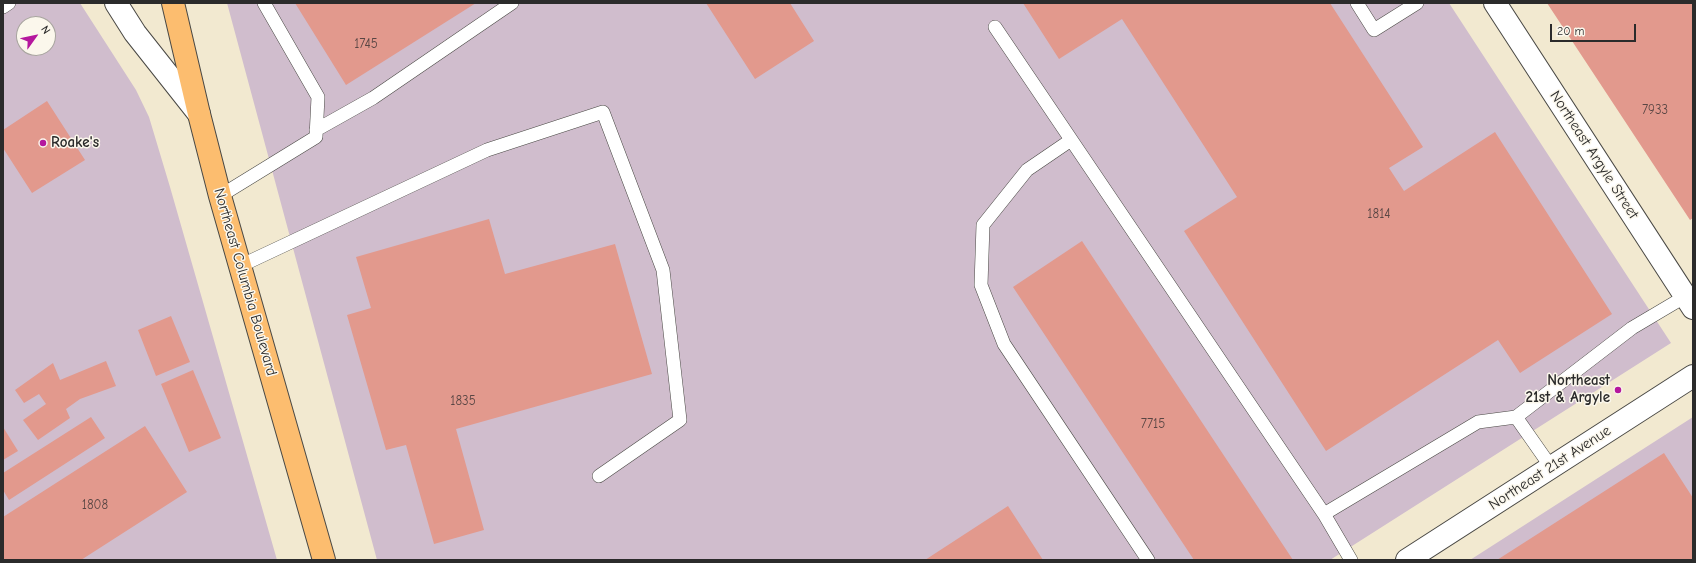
<!DOCTYPE html>
<style>
body{margin:0}
#map{position:relative;width:1696px;height:563px;overflow:hidden;background:#f2e9d0;font-family:"Comic Neue",sans-serif}
canvas{display:block}
.frame{position:absolute;inset:0;border:4px solid #2b2b2b;pointer-events:none}
.north{position:absolute;left:16px;top:16px;width:40px;height:40px;box-sizing:border-box;background:#fbf7ec;border:1px solid #a8a59f;border-radius:50%;rotate:57deg;font-size:11px;font-weight:700;line-height:16px;text-align:center;color:#2b2b2b}
.north::after{content:'';display:block;margin:auto;width:14px;height:18px;background:#b5179e;clip-path:polygon(50% 0,100% 100%,50% 72%,0 100%)}
.scale{position:absolute;left:1550px;top:24px;width:86px;height:18px;box-sizing:border-box;border:2px solid #2b2b2b;border-top:0;padding-left:5px;font-size:12px;line-height:14px;white-space:nowrap;color:#2b2b2b;-webkit-text-stroke:3px #fbf7ec;paint-order:stroke}
</style>
<div id="map">
<canvas width="1696" height="563"></canvas>
<div class="frame"></div>
<div class="north">N</div>
<div class="scale">20 m</div>
</div>
<script>
const ctx = document.querySelector('canvas').getContext('2d');
ctx.lineJoin = 'round';
function fillPath(path, color) {
  ctx.fillStyle = color;
  ctx.fill(path, 'evenodd');
}
function shape(rows) {
  const path = new Path2D();
  for (const r of rows) {
    path.moveTo(r[0], r[1]);
    for (let i = 2; i < r.length; i += 2) path.lineTo(r[i], r[i + 1]);
  }
  return path;
}
function strokePath(path, color, width, dash) {
  ctx.strokeStyle = color;
  ctx.lineWidth = width;
  ctx.lineCap = dash ? 'butt' : 'round';
  ctx.setLineDash(dash || []);
  ctx.stroke(path);
}
function label(font, color, halo, rows, align = 'center') {
  ctx.font = font + ' "Comic Neue",sans-serif';
  ctx.lineWidth = 3;
  ctx.setLineDash([]);
  ctx.textBaseline = 'middle';
  ctx.strokeStyle = halo;
  ctx.fillStyle = color;
  for (const [text, x, y, turn = 0] of rows) {
    ctx.save();
    ctx.translate(x, y);
    ctx.rotate((+turn || 0) * Math.PI / 180);
    ctx.textAlign = isNaN(turn) ? turn : align;
    if (halo) ctx.strokeText(text, 0, 0);
    ctx.fillText(text, 0, 0);
    ctx.restore();
  }
}
const industrial = shape([
 [3,3,80,3,136,90,149,117,170,187,277,560,3,560],
 [24,24,48,24,48,48,24,48],
 [227,3,1449,3,1671,343,1330,560,377,560],
 [1693,417,1693,560,1470,560]
]);
const building = shape([
 [295,3,476,3,346,85],
 [706,3,790,3,814,41,755,79],
 [1023,3,1330,3,1423,147,1389,168,1404,191,1495,132,1612,314,1520,373,1498,340,1326,451,1184,231,1237,197,1122,19,1059,59],
 [1547,3,1693,3,1693,218,1690,220],
 [47,101,85,160,32,193,3,148,3,130],
 [489,219,505,274,615,244,652,374,456,429,484,530,434,544,406,445,386,450,347,315,371,308,356,257],
 [1082,241,1293,560,1194,560,1013,287],
 [171,316,190,362,156,376,138,330],
 [106,361,116,386,80,399,66,409,70,418,38,440,23,420,46,404,39,394,24,403,15,390,53,363,60,380],
 [193,370,221,438,189,452,161,384],
 [91,417,105,438,9,500,3,490,3,473],
 [145,426,187,492,81,560,3,560,3,517],
 [3,427,18,451,3,460],
 [1664,453,1693,498,1693,560,1497,560],
 [1008,506,1043,560,925,560]
]);
const service = shape([
 [1357,3,1374,30,1417,3],
 [3,7,9,3],
 [995,27,1324,514],
 [316,130,373,98,512,3],
 [1071,140,1027,170,983,225,981,285,1004,344,1148,560],
 [220,196,316,137,318,97,264,3],
 [240,266,487,150,603,112,663,270,680,420,599,476],
 [1516,417,1632,328,1686,296],
 [1351,560,1324,514,1478,422,1516,417,1551,467]
]);
const minor = shape([
 [1495,3,1693,308]
]);
const tertiary = shape([
 [116,3,135,33,199,114],
 [1407,560,1693,376]
]);
const primary = shape([
 [173,3,199,114,220,196,324,560]
]);
const markers = [
 [43,143,4,"#b5179e"],
 [1618,390,4,"#b5179e"]
];
const numberNames = [
 ["1745",366,44],
 ["7933",1655,110],
 ["1814",1379,214],
 ["1835",463,401],
 ["7715",1153,424],
 ["1808",95,505]
];
const poiNames = [
 ["Roake's",51,143],
 ["Northeast",1610,381,"right"],
 ["21st & Argyle",1610,398,"right"]
];
const streetNames = [
 ["Northeast Argyle Street",1594,155,57],
 ["Northeast Columbia Boulevard",245,282,74],
 ["Northeast 21st Avenue",1550,468,-33]
];
fillPath(industrial, '#d0bdcd');
fillPath(building, '#e2998d');
strokePath(service, '#494844', 14);
strokePath(minor, '#494844', 24);
strokePath(tertiary, '#494844', 24);
strokePath(primary, '#494844', 24);
strokePath(service, '#fff', 13);
strokePath(minor, '#fff', 22);
strokePath(tertiary, '#fff', 22);
strokePath(primary, '#fcbd6f', 22);
for (const [x, y, r, color] of markers) {
  const dot = new Path2D();
  dot.arc(x, y, r, 0, 2 * Math.PI);
  ctx.fillStyle = color;
  ctx.fill(dot);
  strokePath(dot, '#fbf7ec', 1.5);
}
label('13px', '#594644', null, numberNames);
label('bold 15px', '#2b2b2b', '#fbf7ec', poiNames, 'left');
label('15px', '#2b2b2b', '#fbf7ec', streetNames);
</script>
